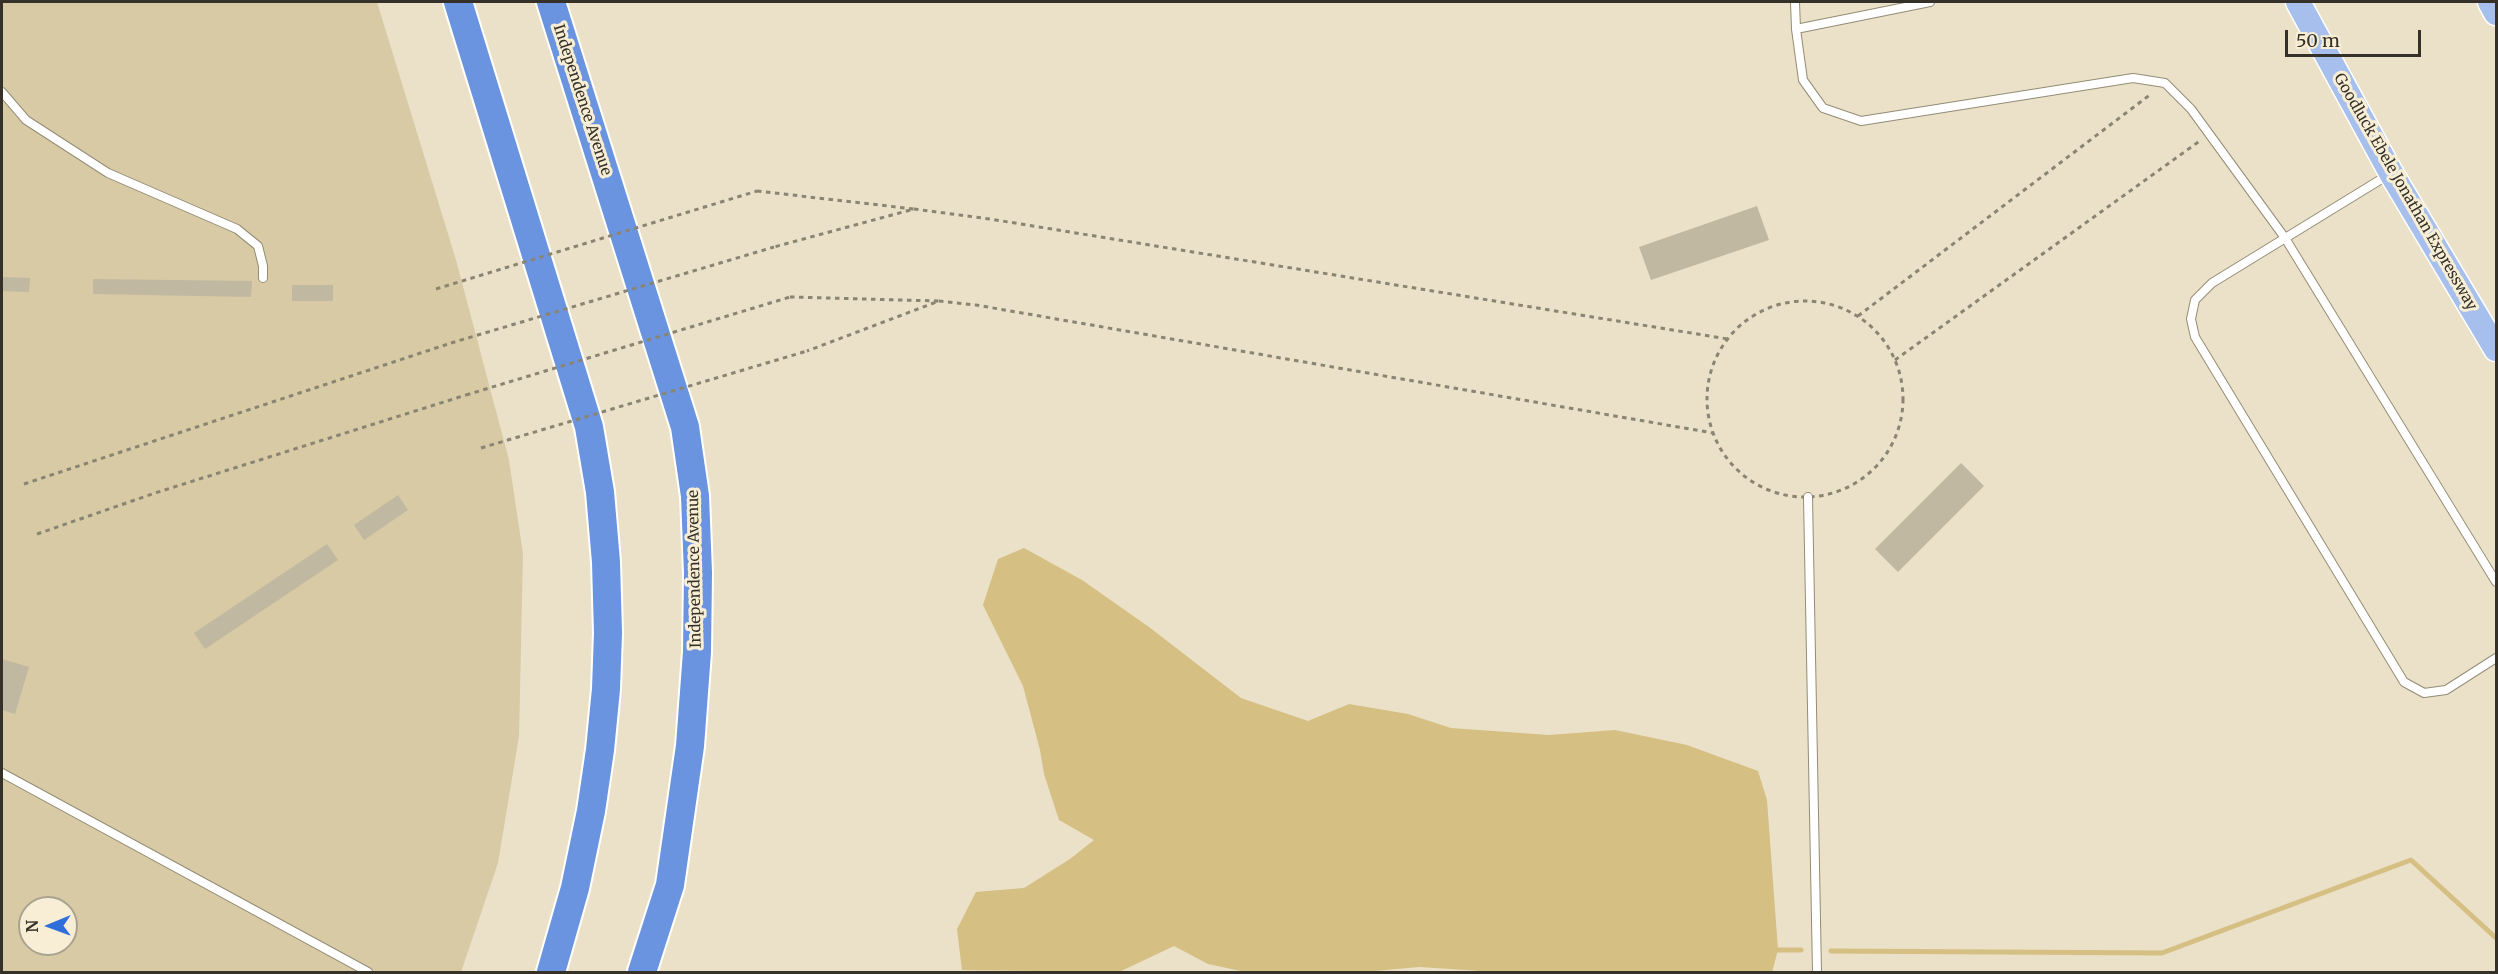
<!DOCTYPE html>
<style>
body{margin:0}
#map{position:relative;width:2498px;height:974px;overflow:hidden;background:#eae1c8;font-family:Merriweather,serif}
canvas{display:block}
.frame{position:absolute;inset:0;border:3px solid #353128;pointer-events:none}
.north{position:absolute;left:18px;top:896px;width:60px;height:60px;box-sizing:border-box;background:#f7eed5;border:2px solid #a9a290;border-radius:50%;rotate:269deg;font-size:16px;font-weight:700;line-height:24px;text-align:center;color:#353128}
.north::after{content:'';display:block;margin:auto;width:21px;height:27px;background:#306edc;clip-path:polygon(50% 0,100% 100%,50% 72%,0 100%)}
.scale{position:absolute;left:2285px;top:30px;width:136px;height:27px;box-sizing:border-box;border:3px solid #353128;border-top:0;padding-left:8px;font-size:18px;line-height:21px;white-space:nowrap;color:#353128;-webkit-text-stroke:4px #f7eed5;paint-order:stroke}
</style>
<div id="map">
<canvas width="2498" height="974"></canvas>
<div class="frame"></div>
<div class="north">N</div>
<div class="scale">50 m</div>
</div>
<script>
const ctx = document.querySelector('canvas').getContext('2d');
ctx.lineJoin = 'round';
function fillPath(path, color) {
  ctx.fillStyle = color;
  ctx.fill(path, 'evenodd');
}
function shape(rows) {
  const path = new Path2D();
  for (const r of rows) {
    if (r.length === 3) {
      path.moveTo(r[0] + r[2], r[1]);
      path.arc(r[0], r[1], r[2], 0, 2 * Math.PI);
      continue;
    }
    path.moveTo(r[0], r[1]);
    for (let i = 2; i < r.length; i += 2) path.lineTo(r[i], r[i + 1]);
  }
  return path;
}
function strokePath(path, color, width, dash) {
  ctx.strokeStyle = color;
  ctx.lineWidth = width;
  ctx.lineCap = dash ? 'butt' : 'round';
  ctx.setLineDash(dash || []);
  ctx.stroke(path);
}
function label(font, color, halo, rows, align = 'center') {
  ctx.font = font + ' Merriweather,serif';
  ctx.lineWidth = 6;
  ctx.setLineDash([]);
  ctx.textBaseline = 'middle';
  ctx.strokeStyle = halo;
  ctx.fillStyle = color;
  for (const [text, x, y, turn = 0] of rows) {
    ctx.save();
    ctx.translate(x, y);
    ctx.rotate((+turn || 0) * Math.PI / 180);
    ctx.textAlign = isNaN(turn) ? turn : align;
    if (halo) ctx.strokeText(text, 0, 0);
    ctx.fillText(text, 0, 0);
    ctx.restore();
  }
}
const green = shape([
 [2,2,377,2,456,260,509,460,523,554,519,736,498,863,461,972,2,972],
 [30,908,66,908,66,944,30,944]
]);
const water = shape([
 [1024,548,1082,580,1149,627,1241,698,1308,721,1349,704,1408,714,1451,728,1549,735,1615,730,1687,745,1758,771,1767,800,1778,950,1772,972,1497,972,1419,967,1364,972,1245,972,1208,964,1174,946,1119,972,962,970,957,929,976,892,1024,888,1070,859,1094,840,1059,820,1044,774,1040,750,1023,686,983,605,998,559]
]);
const stream = shape([
 [1778,950,1801,950],
 [1831,951,2162,953,2411,860,2496,938]
]);
const building = shape([
 [1757,206,1769,240,1651,280,1639,247],
 [2,277,30,278,29,292,2,291],
 [93,279,252,281,251,297,93,294],
 [292,285,333,285,333,301,292,301],
 [1961,463,1984,486,1898,572,1875,549],
 [398,495,408,510,364,540,354,525],
 [327,544,338,560,205,649,194,633],
 [2,659,29,667,15,714,2,710]
]);
const path = shape([
 [757,191,914,209,774,247],
 [914,209,990,219,1728,339],
 [790,297,939,301,807,351],
 [1805,399,98],
 [939,301,976,305,1713,433],
 [1858,316,2151,94],
 [1895,360,2201,140],
 [24,484,451,343],
 [37,534,155,493,466,395]
]);
const service = shape([
 [1795,2,1796,29,1803,80,1823,108,1861,121,2133,78,2165,83,2191,109,2285,238,2496,582],
 [1796,29,1930,2],
 [2,92,26,120,108,173,237,229,258,246,263,266,263,278],
 [2388,175,2212,283,2195,300,2191,319,2195,337,2404,682,2424,693,2446,690,2496,658],
 [1808,497,1817,972],
 [2,773,368,972]
]);
const primary = shape([
 [2298,2,2391,173,2496,349],
 [2490,2,2496,13]
]);
const motorway = shape([
 [458,2,589,427,600,492,606,562,608,633,606,689,600,750,591,811,575,888,551,972],
 [551,2,685,427,695,496,698,573,697,652,690,746,670,885,642,972]
]);
const pathBridge = shape([
 [436,289,757,191],
 [451,343,774,247],
 [466,395,790,297],
 [481,448,807,351]
]);
const streetNames = [
 ["Independence Avenue",582,100,72],
 ["Goodluck Ebele Jonathan Expressway",2405,192,60],
 ["Independence Avenue",695,569,-91]
];
fillPath(green, '#d7caa4');
fillPath(water, '#d5bf82');
strokePath(stream, '#d5bf82', 5);
fillPath(building, '#c0b8a0');
strokePath(service, '#948c75', 10);
strokePath(primary, '#fff', 27);
strokePath(motorway, '#fff', 32);
strokePath(path, '#8a8473', 3, [4.5, 4.5]);
strokePath(service, '#fff', 8);
strokePath(primary, '#a6bfec', 24);
strokePath(motorway, '#6a94df', 28);
strokePath(pathBridge, '#8a8473', 3, [4.5, 4.5]);
label('15px', '#353128', '#f7eed5', streetNames);
</script>
